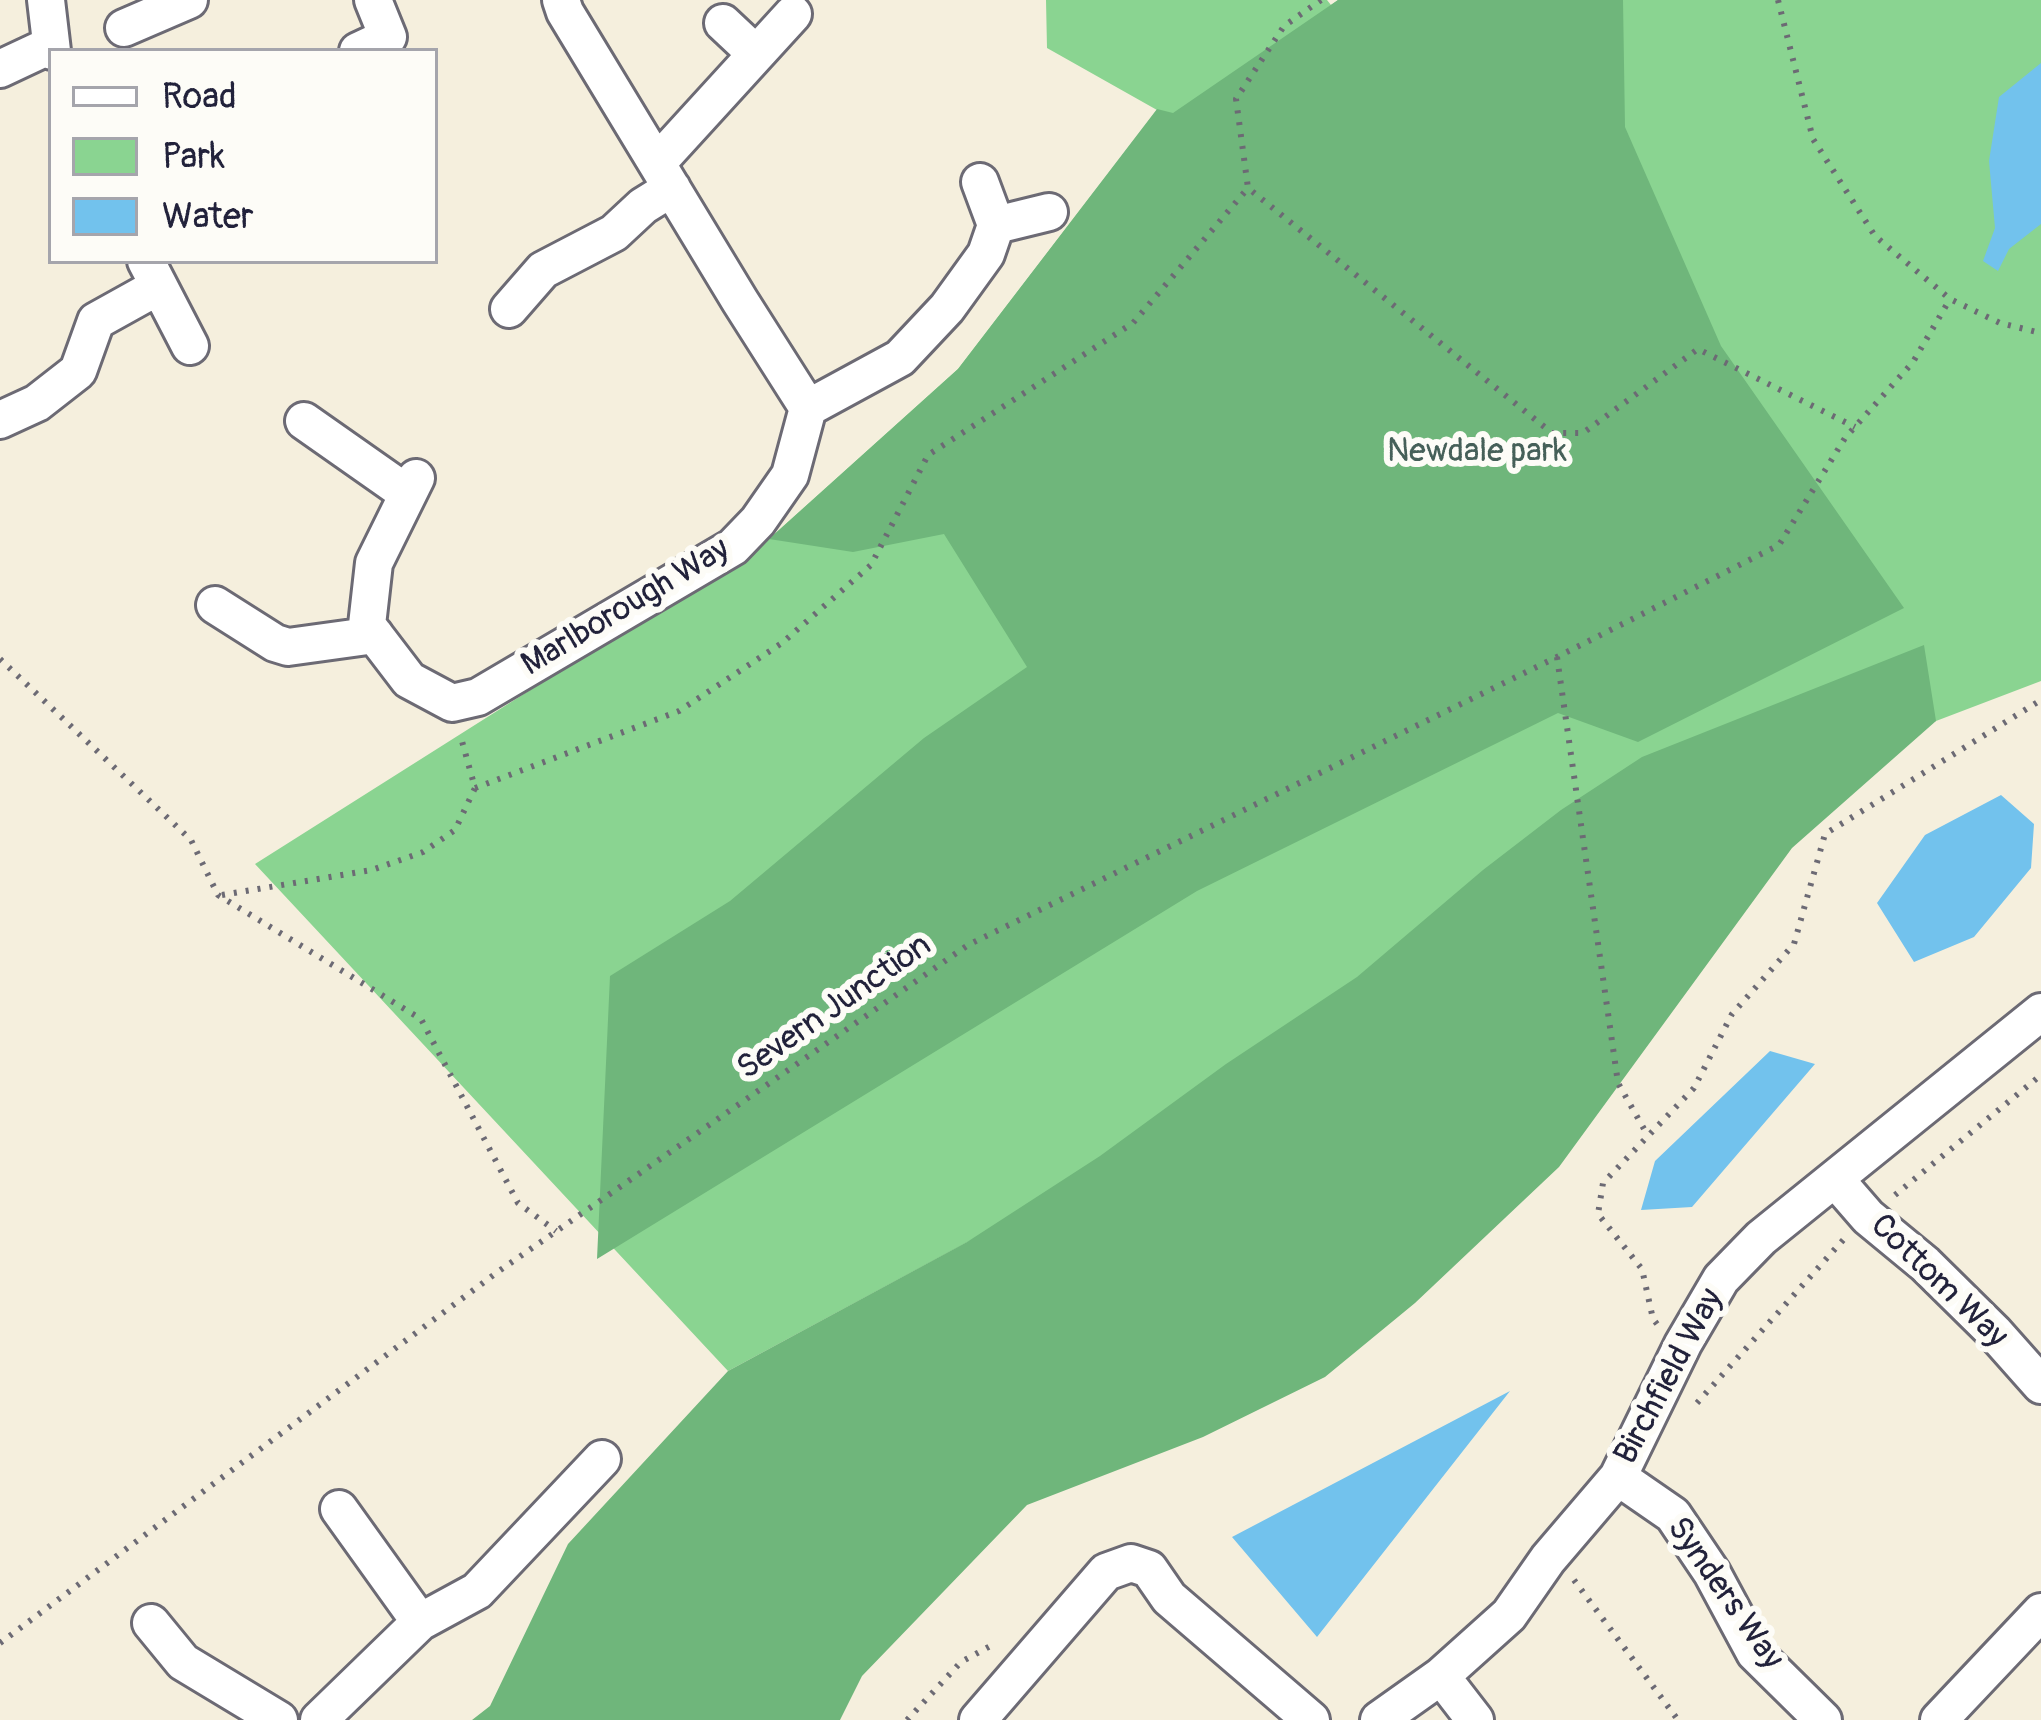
<!DOCTYPE html>
<style>
body{margin:0}
#map{position:relative;width:2041px;height:1720px;overflow:hidden;background:#f5efdd;font-family:Pangolin,sans-serif}
canvas{display:block}
.legend{position:absolute;left:48px;top:48px;width:390px;height:216px;box-sizing:border-box;background:#fdfcf7;border:3px solid #a5a5ac;margin:0;padding:15px 21px;list-style:none;font-size:36px;color:#22223b}
.legend li{display:flex;align-items:center;gap:24px;height:60px}
.legend b{width:60px;border:3px solid #a5a5ac}
</style>
<div id="map">
<canvas width="2041" height="1720"></canvas>
<ul class="legend">
<li><b style="height:15px;background:#fff"></b>Road</li>
<li><b style="height:33px;background:#8ad491"></b>Park</li>
<li><b style="height:33px;background:#72c2ed"></b>Water</li>
</ul>
</div>
<script>
const ctx = document.querySelector('canvas').getContext('2d');
ctx.lineJoin = 'round';
function fillPath(path, color) {
  ctx.fillStyle = color;
  ctx.fill(path, 'evenodd');
}
function shape(rows) {
  const path = new Path2D();
  for (const r of rows) {
    path.moveTo(r[0], r[1]);
    for (let i = 2; i < r.length; i += 2) path.lineTo(r[i], r[i + 1]);
  }
  return path;
}
function strokePath(path, color, width, dash) {
  ctx.strokeStyle = color;
  ctx.lineWidth = width;
  ctx.lineCap = dash ? 'butt' : 'round';
  ctx.setLineDash(dash || []);
  ctx.stroke(path);
}
function label(font, color, halo, rows, align = 'center') {
  ctx.font = font + ' Pangolin,sans-serif';
  ctx.lineWidth = 12;
  ctx.setLineDash([]);
  ctx.textBaseline = 'middle';
  ctx.strokeStyle = halo;
  ctx.fillStyle = color;
  for (const [text, x, y, turn = 0] of rows) {
    ctx.save();
    ctx.translate(x, y);
    ctx.rotate((+turn || 0) * Math.PI / 180);
    ctx.textAlign = isNaN(turn) ? turn : align;
    if (halo) ctx.strokeText(text, 0, 0);
    ctx.fillText(text, 0, 0);
    ctx.restore();
  }
}
const green = shape([
 [1046,0,1327,0,1331,5,1338,0,2041,0,2041,681,1936,721,728,1371,255,864,769,539,958,369,1157,110,1047,48]
]);
const forest = shape([
 [1338,0,1623,0,1625,127,1721,346,1904,608,1638,742,1558,713,1197,891,597,1259,610,976,730,901,924,738,1027,667,944,534,853,552,769,539,958,369,1157,109,1173,113],
 [1924,645,1936,721,1792,848,1559,1167,1415,1303,1325,1377,1203,1437,1027,1505,862,1676,840,1720,472,1720,490,1706,568,1544,728,1371,967,1242,1100,1156,1226,1064,1357,977,1483,870,1561,810,1642,757]
]);
const water = shape([
 [2041,63,2041,224,2009,249,1998,271,1983,261,1995,228,1989,161,1999,97],
 [2001,795,2034,824,2031,868,1974,937,1914,962,1877,903,1925,835],
 [1770,1051,1815,1064,1692,1207,1641,1210,1655,1161],
 [1510,1391,1317,1637,1232,1537]
]);
const path = shape([
 [1321,0,1284,26,1236,99,1248,188,1552,433,1583,433,1698,349,1855,427],
 [1778,0,1813,139,1875,236,1950,299,2000,323,2041,333],
 [1557,657,1618,1083,1648,1136],
 [0,659,191,840,218,895,421,1019,518,1203,556,1231],
 [475,788,679,711,782,643,871,565,928,455,1133,323,1248,188],
 [222,895,372,870,423,852,455,830,475,788,460,734],
 [1895,1195,2041,1075],
 [1657,1324,1653,1319,1642,1269,1598,1214,1603,1183,1694,1088,1732,1014,1794,944,1825,834,2041,700],
 [1697,1403,1844,1239],
 [1574,1580,1678,1720],
 [0,1643,499,1271,968,945,1557,657,1779,545,1845,438,1913,362,1950,299],
 [907,1720,961,1662,994,1644]
]);
const minor = shape([
 [46,0,52,51],
 [723,23,756,54],
 [124,28,189,0],
 [358,51,388,37,373,0],
 [0,69,51,45],
 [657,163,793,14],
 [980,182,996,225,1049,212],
 [146,261,190,346],
 [509,309,543,270,614,233,643,206,672,188],
 [808,408,900,358,947,308,986,254,996,225],
 [0,420,37,403,78,371,96,321,159,286],
 [304,421,408,494],
 [416,478,374,563,367,625,409,680,452,703,478,697,733,547,758,521,790,475,808,408,740,301,565,12,561,0],
 [215,605,275,643,288,647,375,635],
 [1835,1179,1868,1217,1925,1264,1994,1332,2041,1385],
 [1618,1477,1673,1515,1712,1573,1755,1653,1823,1720],
 [339,1509,420,1622],
 [151,1623,183,1662,279,1720],
 [1441,1676,1475,1720],
 [319,1720,420,1622,477,1591,602,1459],
 [978,1720,1106,1572,1131,1563,1149,1569,1169,1598,1311,1720],
 [1379,1720,1441,1676,1509,1615,1548,1559,1618,1477,1683,1344,1721,1279,1761,1238,2041,1012],
 [1939,1720,2041,1612]
]);
const parkNames = [
 ["Newdale park",1477,453]
];
const streetNames = [
 ["Marlborough Way",626,608,-31],
 ["Severn Junction",835,1008,-35],
 ["Cottom Way",1938,1282,44],
 ["Birchfield Way",1670,1377,-62],
 ["Synders Way",1724,1594,55]
];
fillPath(green, '#8ad491');
fillPath(forest, '#6fb67b');
fillPath(water, '#72c2ed');
strokePath(minor, '#6c6a74', 42);
strokePath(path, '#6c6a74', 6, [3, 9]);
strokePath(minor, '#fff', 36);
label('33px', '#466059', '#fdfcf7', parkNames);
label('33px', '#22223b', '#fdfcf7', streetNames);
</script>
